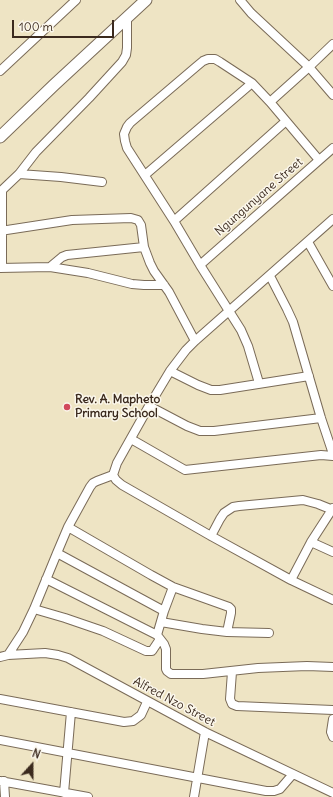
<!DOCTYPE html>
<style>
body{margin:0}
#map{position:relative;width:333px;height:797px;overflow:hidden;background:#eee4c4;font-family:Delius,sans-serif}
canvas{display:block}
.north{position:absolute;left:12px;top:745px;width:40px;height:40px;-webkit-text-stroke:3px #fbf7ec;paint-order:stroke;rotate:21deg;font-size:11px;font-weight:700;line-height:16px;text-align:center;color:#3b2a1e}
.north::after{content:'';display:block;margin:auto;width:14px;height:18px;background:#3b2a1e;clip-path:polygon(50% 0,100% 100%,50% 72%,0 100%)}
.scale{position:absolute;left:12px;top:20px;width:102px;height:18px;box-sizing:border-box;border:2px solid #3b2a1e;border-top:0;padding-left:5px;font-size:12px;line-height:14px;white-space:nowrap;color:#3b2a1e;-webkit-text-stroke:3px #fbf7ec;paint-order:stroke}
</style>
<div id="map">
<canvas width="333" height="797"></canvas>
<div class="north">N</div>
<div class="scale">100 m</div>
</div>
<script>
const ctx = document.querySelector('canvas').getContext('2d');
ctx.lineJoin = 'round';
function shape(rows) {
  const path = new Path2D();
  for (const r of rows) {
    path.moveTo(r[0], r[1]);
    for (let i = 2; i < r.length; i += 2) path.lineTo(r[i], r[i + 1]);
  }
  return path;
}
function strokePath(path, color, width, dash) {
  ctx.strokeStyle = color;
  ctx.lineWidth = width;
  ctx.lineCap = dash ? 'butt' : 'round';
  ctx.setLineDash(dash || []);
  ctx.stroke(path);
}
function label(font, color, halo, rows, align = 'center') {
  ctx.font = font + ' Delius,sans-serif';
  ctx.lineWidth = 3;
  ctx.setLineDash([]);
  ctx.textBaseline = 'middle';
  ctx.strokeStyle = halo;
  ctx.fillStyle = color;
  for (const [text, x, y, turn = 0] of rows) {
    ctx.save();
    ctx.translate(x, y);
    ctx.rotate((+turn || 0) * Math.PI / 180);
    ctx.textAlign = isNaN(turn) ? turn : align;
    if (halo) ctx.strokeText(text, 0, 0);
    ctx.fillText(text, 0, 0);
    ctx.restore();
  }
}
const minor = shape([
 [240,0,251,13,309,67,333,95],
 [0,71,76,0],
 [270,102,309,67,333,44],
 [19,174,61,177,102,182],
 [145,175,252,83],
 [2,191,2,268],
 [0,192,19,174,36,152,89,98,122,62,126,55,127,48,127,18],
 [333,219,195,341,186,350,170,371,149,406,117,463,113,475,116,480,122,485,211,536,291,580,333,600],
 [174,221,286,121],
 [0,231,72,220,131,218,138,220,141,225,144,247,150,263,154,271,169,292,195,341],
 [308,242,333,286],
 [200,265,333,148],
 [50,267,62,257,67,255,144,247],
 [0,268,50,267,88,273,132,284,144,285,164,285],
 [270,276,287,309,293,322,321,418,333,454],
 [170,371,198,385,211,390,220,390,309,376],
 [259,383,248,346,241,330,200,265,174,221,127,148,125,141,124,134,127,127,130,123,197,66,203,61,208,59,215,59,220,62,252,83,270,102,319,160],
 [149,406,187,426,200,431,214,431,321,418],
 [131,439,185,470,321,455,333,456],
 [68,527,151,575,173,587,229,607,231,609,231,613,227,632],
 [211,536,220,519,224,513,233,507,239,506,303,500,318,504,333,510],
 [311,542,333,552],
 [57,553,164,611],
 [46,579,157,635,164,644,166,649,166,669,167,671,171,674,203,674,258,668,307,666,333,667],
 [291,580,311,542,333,508],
 [34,609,65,618,103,631,146,651,152,651,160,639],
 [161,622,202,629,227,632,269,633],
 [157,635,164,611,173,587],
 [8,655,23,632,34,609,57,553,68,527,90,487,93,483,97,481,113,475],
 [0,657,8,655,45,653,58,655,68,658,205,732,333,793],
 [232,672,230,699,232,704,237,706,333,710],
 [0,699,124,722,133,721,141,715,147,702],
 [333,719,331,732,333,737],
 [0,740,266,791,274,791,280,789,293,774],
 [0,781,88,797],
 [4,781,5,797],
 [64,793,71,712],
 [194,797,205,732]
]);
const secondary = shape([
 [0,137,54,85,146,0]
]);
const markers = [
 [67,407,4,"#d1495b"]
];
const streetNames = [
 ["Ngungunyane Street",259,197,-41],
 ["Alfred Nzo Street",174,702,28]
];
const poiNames = [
 ["Rev. A. Mapheto",75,400],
 ["Primary School",75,414]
];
strokePath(minor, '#7a6b58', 10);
strokePath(secondary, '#7a6b58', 13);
strokePath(minor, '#fff', 8);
strokePath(secondary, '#fff', 11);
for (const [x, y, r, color] of markers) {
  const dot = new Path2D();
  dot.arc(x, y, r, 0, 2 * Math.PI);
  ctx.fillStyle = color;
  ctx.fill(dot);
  strokePath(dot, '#fbf7ec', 1.5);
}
label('12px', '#3b2a1e', '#fbf7ec', streetNames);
label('bold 12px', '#3b2a1e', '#fbf7ec', poiNames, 'left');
</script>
